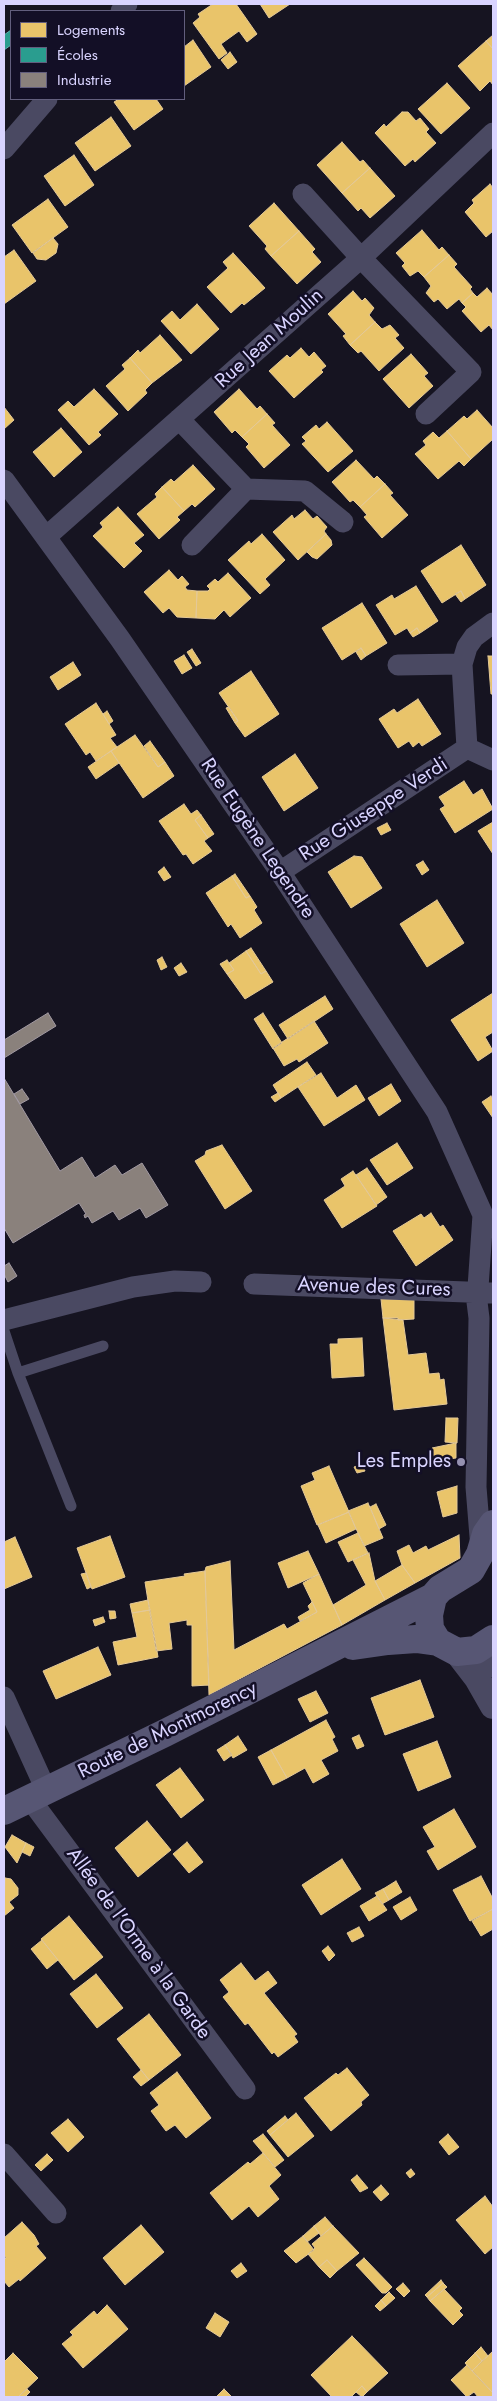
<!DOCTYPE html>
<meta charset="utf-8">
<style>
body{margin:0}
#map{position:relative;width:497px;height:2401px;overflow:hidden;background:#161421;font-family:Jost,sans-serif}
canvas{display:block}
.frame{position:absolute;inset:0;border:5px solid #d9d4ff;pointer-events:none}
.legend{position:absolute;left:10px;top:10px;width:175px;height:90px;box-sizing:border-box;background:#130f26;border:1px solid #625e7d;margin:0;padding:6px 9px;list-style:none;font-size:15px;color:#d9d4ff}
.legend li{display:flex;align-items:center;gap:10px;height:25px}
.legend b{width:25px;border:1px solid #625e7d}
</style>
<div id="map">
<canvas width="497" height="2401"></canvas>
<div class="frame"></div>
<ul class="legend">
<li><b style="height:14px;background:#e9c46a"></b>Logements</li>
<li><b style="height:14px;background:#2a9d8f"></b>Écoles</li>
<li><b style="height:14px;background:#8a817c"></b>Industrie</li>
</ul>
</div>
<script>
const ctx = document.querySelector('canvas').getContext('2d');
ctx.lineJoin = 'round';
function fillPath(path, color) {
  ctx.fillStyle = color;
  ctx.fill(path, 'evenodd');
}
function shape(rows) {
  const path = new Path2D();
  for (const r of rows) {
    path.moveTo(r[0], r[1]);
    for (let i = 2; i < r.length; i += 2) path.lineTo(r[i], r[i + 1]);
  }
  return path;
}
function strokePath(path, color, width, dash) {
  ctx.strokeStyle = color;
  ctx.lineWidth = width;
  ctx.lineCap = dash ? 'butt' : 'round';
  ctx.setLineDash(dash || []);
  ctx.stroke(path);
}
function label(font, color, halo, rows, align = 'center') {
  ctx.font = font + ' Jost,sans-serif';
  ctx.lineWidth = 5;
  ctx.setLineDash([]);
  ctx.textBaseline = 'middle';
  ctx.strokeStyle = halo;
  ctx.fillStyle = color;
  for (const [text, x, y, turn = 0] of rows) {
    ctx.save();
    ctx.translate(x, y);
    ctx.rotate((+turn || 0) * Math.PI / 180);
    ctx.textAlign = isNaN(turn) ? turn : align;
    if (halo) ctx.strokeText(text, 0, 0);
    ctx.fillText(text, 0, 0);
    ctx.restore();
  }
}
const homes = shape([
 [213,4,236,4,257,34,247,42,239,31,221,44,227,53,219,59,193,23,200,17,198,14,213,4],
 [260,4,290,4,269,18,260,4],
 [493,35,493,49,486,41,493,35],
 [193,40,211,67,184,86,184,47,193,40],
 [486,41,493,49,493,85,490,81,480,91,458,66,486,41],
 [230,52,237,62,228,69,221,60,230,52],
 [447,83,470,108,441,134,418,109,447,83],
 [119,99,156,99,163,109,134,130,114,102,119,99],
 [402,112,408,112,416,121,420,118,429,129,426,132,436,143,415,162,413,159,405,166,375,133,384,124,386,127,402,112],
 [111,117,131,146,95,171,75,143,111,117],
 [342,142,360,162,363,160,370,168,342,193,317,165,342,142],
 [74,155,94,185,65,206,44,176,74,155],
 [370,168,395,196,370,218,361,208,358,211,342,193,370,168],
 [490,184,493,188,493,231,486,237,465,212,474,203,472,200,490,184],
 [48,199,68,227,32,253,12,225,48,199],
 [274,203,299,231,271,256,265,249,267,246,249,226,274,203],
 [422,230,439,250,442,247,449,255,424,277,418,271,410,276,402,266,405,263,396,253,422,230],
 [299,231,315,249,312,252,321,262,297,284,271,256,299,231],
 [53,238,58,244,56,253,46,260,37,259,33,253,53,238],
 [14,250,36,281,4,304,4,257,14,250],
 [233,253,265,288,244,305,242,303,231,313,207,287,228,268,223,262,233,253],
 [449,255,457,264,454,267,472,287,470,289,473,293,462,303,459,299,447,309,438,299,434,302,426,293,431,286,424,277,449,255],
 [487,288,493,295,493,330,489,325,481,332,462,311,466,307,462,303,473,293,477,297,487,288],
 [353,291,362,301,365,298,374,308,369,315,375,322,350,345,343,336,346,334,328,314,353,291],
 [197,304,219,329,191,354,161,321,172,311,180,320,197,304],
 [375,322,382,329,390,325,399,335,395,338,404,348,379,371,361,351,358,353,350,345,375,322],
 [160,335,182,360,152,383,130,358,138,350,140,353,160,335],
 [301,348,309,357,314,352,326,366,321,370,323,372,294,398,269,371,287,355,290,358,301,348],
 [411,354,428,373,424,376,433,386,409,408,383,379,411,354],
 [130,358,152,383,145,390,147,393,128,411,106,386,125,369,122,365,130,358],
 [94,389,118,414,98,432,101,435,89,445,58,410,68,401,74,407,94,389],
 [239,389,257,409,260,406,267,414,242,437,235,430,232,433,214,412,239,389],
 [4,407,14,420,4,429,4,407],
 [477,410,493,428,493,439,471,459,447,431,464,416,467,419,477,410],
 [267,414,275,423,272,425,290,445,264,468,246,447,249,444,242,437,267,414],
 [327,422,353,451,328,472,302,444,306,441,302,437,316,425,319,429,327,422],
 [61,428,82,452,54,477,33,452,61,428],
 [447,431,471,459,464,466,459,461,438,479,415,454,426,445,423,441,433,432,439,438,447,431],
 [356,460,374,479,377,476,385,484,360,507,353,500,350,502,332,482,356,460],
 [193,465,215,489,195,507,192,504,184,511,162,487,171,479,174,482,193,465],
 [385,484,393,493,390,495,408,515,382,538,364,517,367,515,360,507,385,484],
 [162,487,184,511,177,517,180,520,159,539,137,514,157,497,155,494,162,487],
 [118,507,144,535,134,543,142,551,124,568,93,536,103,527,100,523,118,507],
 [305,510,313,519,317,516,327,527,324,531,326,534,298,560,273,532,292,515,294,519,305,510],
 [262,534,285,560,265,579,270,585,260,594,228,560,249,541,251,544,262,534],
 [326,534,331,540,332,545,317,559,312,557,307,552,326,534],
 [461,545,486,585,465,599,461,591,442,603,421,571,461,545],
 [169,570,178,580,182,576,189,584,185,587,187,590,197,591,196,618,177,617,169,608,163,613,144,592,169,570],
 [228,573,251,598,230,617,224,610,215,619,196,618,197,591,208,591,210,589,207,586,215,579,218,582,228,573],
 [416,586,438,621,420,633,417,628,410,633,407,628,395,635,376,605,392,595,394,599,416,586],
 [461,591,465,599,461,602,455,594,461,591],
 [362,603,387,643,366,656,361,648,342,660,322,628,362,603],
 [417,628,420,633,413,637,410,633,417,628],
 [361,648,366,656,361,660,356,652,361,648],
 [192,649,201,663,196,666,187,652,192,649],
 [184,655,192,668,182,674,174,661,184,655],
 [488,656,493,656,493,694,491,694,488,656],
 [73,662,81,675,58,690,50,677,73,662],
 [251,671,279,714,245,737,235,723,238,721,219,693,251,671],
 [418,699,441,734,422,746,419,742,413,747,409,741,398,748,379,719,394,709,397,713,418,699],
 [96,703,116,735,110,738,117,747,96,761,90,752,86,755,65,724,96,703],
 [229,707,238,721,235,723,226,708,229,707],
 [107,711,113,721,109,724,103,714,107,711],
 [135,735,158,767,165,762,174,776,143,798,111,751,135,735],
 [150,741,165,762,158,767,144,746,150,741],
 [111,751,119,763,96,779,88,767,111,751],
 [295,754,318,788,284,811,262,777,295,754],
 [464,781,473,795,482,789,493,809,455,833,440,809,445,806,439,797,464,781],
 [184,804,191,814,197,810,201,815,195,820,208,838,204,841,212,851,193,864,186,854,183,855,159,821,184,804],
 [201,815,214,834,208,838,195,820,201,815],
 [493,822,493,854,478,831,493,822],
 [387,823,391,830,381,835,377,828,387,823],
 [354,856,362,857,382,888,351,908,328,872,354,856],
 [423,861,429,870,422,875,416,865,423,861],
 [164,867,171,877,164,881,158,872,164,867],
 [235,874,250,896,246,898,232,876,235,874],
 [232,876,246,898,250,896,257,907,254,910,262,923,240,938,231,924,228,927,206,893,232,876],
 [437,900,464,943,427,967,400,924,437,900],
 [251,948,266,971,261,974,246,951,251,948],
 [246,951,261,974,266,971,273,982,245,999,227,974,234,970,229,963,246,951],
 [162,957,167,967,161,970,157,960,162,957],
 [227,960,234,970,227,974,220,964,227,960],
 [181,963,187,972,179,976,174,968,181,963],
 [493,993,493,1032,485,1037,493,1051,478,1061,451,1020,493,993],
 [325,996,333,1009,288,1039,279,1025,325,996],
 [263,1013,282,1043,273,1049,254,1019,263,1013],
 [314,1021,328,1043,299,1062,297,1059,284,1066,273,1048,314,1021],
 [307,1062,316,1075,281,1098,273,1085,307,1062],
 [321,1073,337,1098,356,1085,365,1100,324,1126,298,1087,321,1073],
 [391,1084,401,1101,379,1116,368,1098,391,1084],
 [278,1093,281,1098,275,1102,271,1097,278,1093],
 [491,1096,493,1100,493,1118,482,1102,491,1096],
 [397,1143,413,1168,387,1185,370,1160,397,1143],
 [222,1145,252,1191,225,1209,195,1161,205,1155,206,1151,222,1145],
 [367,1168,387,1197,376,1205,356,1175,367,1168],
 [353,1171,377,1206,342,1228,324,1200,345,1186,341,1179,353,1171],
 [431,1213,440,1227,443,1225,453,1240,416,1266,393,1231,421,1214,424,1218,431,1213],
 [381,1299,414,1300,414,1319,398,1320,398,1318,383,1318,381,1299],
 [383,1318,403,1320,408,1355,426,1353,429,1374,439,1373,440,1380,444,1379,447,1404,394,1410,383,1318],
 [362,1338,364,1376,332,1378,330,1344,338,1344,338,1339,362,1338],
 [446,1418,458,1418,457,1443,445,1442,446,1418],
 [456,1443,456,1458,435,1461,432,1448,456,1443],
 [362,1464,365,1471,357,1473,354,1467,362,1464],
 [329,1466,349,1512,317,1525,301,1486,315,1480,312,1473,329,1466],
 [457,1486,457,1513,443,1517,437,1492,457,1486],
 [368,1503,383,1538,364,1546,348,1511,368,1503],
 [376,1504,386,1525,379,1529,370,1507,376,1504],
 [349,1512,356,1529,326,1543,318,1525,349,1512],
 [358,1533,368,1553,348,1562,338,1542,358,1533],
 [459,1535,460,1558,415,1583,402,1565,397,1551,409,1545,413,1553,426,1546,428,1550,459,1535],
 [110,1536,125,1577,92,1589,77,1548,110,1536],
 [15,1537,32,1577,4,1589,4,1542,15,1537],
 [308,1551,319,1574,288,1588,278,1563,308,1551],
 [369,1553,375,1581,385,1600,342,1625,333,1605,366,1585,353,1560,369,1553],
 [230,1561,234,1650,284,1624,287,1629,317,1612,303,1583,319,1574,342,1625,209,1695,205,1571,206,1567,230,1561],
 [402,1565,415,1583,385,1600,375,1581,402,1565],
 [205,1571,209,1685,192,1686,192,1625,187,1625,187,1620,169,1623,172,1649,156,1651,145,1582,185,1576,184,1574,205,1571],
 [86,1573,91,1587,87,1589,81,1574,86,1573],
 [148,1600,150,1610,132,1613,130,1604,148,1600],
 [312,1602,317,1612,300,1621,298,1617,310,1610,308,1606,312,1602],
 [150,1610,158,1657,118,1665,113,1642,137,1637,132,1613,150,1610],
 [109,1611,115,1611,116,1618,110,1619,109,1611],
 [103,1617,105,1622,95,1626,93,1620,103,1617],
 [98,1647,111,1675,56,1699,43,1671,98,1647],
 [420,1680,434,1717,385,1735,371,1698,420,1680],
 [316,1691,328,1713,310,1722,298,1699,316,1691],
 [326,1720,335,1737,332,1739,338,1751,321,1760,329,1774,313,1783,305,1768,287,1778,271,1750,326,1720],
 [359,1735,364,1746,357,1749,352,1738,359,1735],
 [238,1736,247,1750,233,1758,225,1745,238,1736],
 [437,1741,451,1777,418,1791,403,1754,437,1741],
 [225,1745,232,1755,224,1761,217,1750,225,1745],
 [271,1750,287,1778,273,1785,258,1757,271,1750],
 [180,1768,204,1800,181,1818,156,1785,180,1768],
 [454,1809,476,1847,438,1870,427,1851,435,1847,423,1827,454,1809],
 [147,1821,171,1850,138,1877,115,1848,147,1821],
 [12,1835,26,1843,17,1863,5,1847,12,1835],
 [187,1842,203,1862,189,1873,173,1854,187,1842],
 [26,1843,34,1847,30,1856,22,1852,26,1843],
 [342,1859,361,1889,321,1915,302,1885,342,1859],
 [481,1876,493,1899,493,1909,470,1921,453,1890,481,1876],
 [5,1878,11,1879,18,1888,18,1895,9,1902,14,1908,4,1916,5,1878],
 [396,1881,402,1892,389,1900,383,1889,396,1881],
 [383,1889,389,1900,382,1904,375,1893,383,1889],
 [377,1896,387,1910,369,1921,360,1906,377,1896],
 [410,1897,417,1910,401,1920,393,1907,410,1897],
 [493,1909,493,1929,481,1936,472,1921,493,1909],
 [69,1916,103,1957,74,1980,41,1939,69,1916],
 [359,1927,364,1936,352,1942,347,1933,359,1927],
 [42,1940,58,1960,47,1969,31,1949,42,1940],
 [328,1946,335,1955,329,1961,322,1951,328,1946],
 [241,1963,255,1981,268,1971,277,1983,264,1993,297,2034,294,2036,298,2042,278,2057,274,2052,272,2054,248,2023,245,2025,223,1997,229,1992,220,1980,241,1963],
 [96,1974,123,2008,97,2028,70,1994,96,1974],
 [149,2014,181,2055,149,2080,117,2039,149,2014],
 [347,2068,369,2095,361,2102,362,2105,331,2131,304,2098,336,2073,338,2075,347,2068],
 [141,2070,149,2080,141,2086,133,2077,141,2070],
 [177,2072,211,2118,186,2138,175,2125,166,2131,151,2111,159,2105,150,2093,177,2072],
 [296,2113,314,2136,288,2157,270,2135,296,2113],
 [285,2116,288,2120,270,2135,267,2131,285,2116],
 [68,2119,84,2137,68,2152,51,2133,68,2119],
 [263,2134,284,2160,275,2167,253,2141,263,2134],
 [448,2134,459,2147,449,2155,439,2142,448,2134],
 [263,2153,281,2175,269,2186,279,2199,258,2217,249,2206,232,2220,210,2193,248,2162,250,2164,263,2153],
 [47,2154,53,2160,41,2171,35,2165,47,2154],
 [411,2169,415,2174,410,2178,406,2173,411,2169],
 [357,2175,368,2188,360,2192,351,2180,357,2175],
 [381,2185,389,2194,381,2201,373,2192,381,2185],
 [485,2196,493,2207,493,2247,485,2254,456,2220,485,2196],
 [325,2217,333,2226,321,2236,314,2226,325,2217],
 [22,2222,34,2235,39,2244,36,2246,46,2258,20,2281,19,2279,9,2287,4,2281,4,2260,6,2258,4,2254,4,2238,22,2222],
 [141,2225,164,2252,125,2285,103,2258,141,2225],
 [314,2226,319,2233,307,2242,303,2236,314,2226],
 [333,2226,359,2253,337,2271,327,2260,319,2267,308,2254,315,2248,312,2244,333,2226],
 [303,2236,314,2250,296,2263,284,2251,303,2236],
 [364,2258,392,2287,386,2293,382,2293,356,2265,364,2258],
 [327,2260,337,2271,330,2278,319,2267,327,2260],
 [241,2263,247,2271,237,2278,231,2271,241,2263],
 [441,2280,443,2283,427,2297,425,2295,441,2280],
 [403,2283,410,2291,404,2297,396,2289,403,2283],
 [443,2283,447,2287,430,2301,427,2297,443,2283],
 [444,2289,462,2308,459,2311,463,2315,453,2325,430,2301,444,2289],
 [389,2292,395,2298,386,2306,381,2300,389,2292],
 [381,2300,386,2306,380,2311,375,2306,381,2300],
 [107,2305,128,2329,83,2368,62,2344,73,2335,70,2332,94,2311,97,2315,107,2305],
 [215,2313,229,2322,220,2337,206,2328,215,2313],
 [352,2336,388,2373,367,2392,362,2386,351,2397,332,2397,311,2375,352,2336],
 [481,2347,488,2356,482,2361,475,2353,481,2347],
 [493,2351,493,2393,472,2371,493,2351],
 [13,2353,38,2378,18,2397,4,2397,4,2362,13,2353],
 [475,2353,482,2361,472,2371,465,2363,475,2353],
 [467,2365,493,2393,493,2397,478,2397,474,2392,467,2397,451,2380,467,2365],
 [362,2386,367,2392,362,2397,356,2392,362,2386],
 [27,2389,30,2392,25,2397,18,2397,27,2389],
 [224,2389,232,2397,216,2397,224,2389]
]);
const schools = shape([
 [11,30,11,45,4,50,4,35,11,30]
]);
const industry = shape([
 [48,1013,56,1026,4,1058,4,1040,48,1013],
 [4,1078,60,1171,82,1157,95,1178,115,1165,122,1175,142,1163,168,1205,146,1218,140,1208,119,1220,113,1211,92,1223,88,1216,85,1218,84,1215,86,1214,79,1203,13,1243,4,1228,4,1078],
 [22,1089,29,1099,20,1104,14,1094,22,1089],
 [9,1263,17,1276,8,1282,4,1274,4,1266,9,1263]
]);
const service = shape([
 [4,1331,18,1373,71,1506],
 [18,1373,103,1346]
]);
const minor = shape([
 [121,11,127,4],
 [4,149,47,99],
 [303,194,361,258,471,372,426,414],
 [179,419,246,489],
 [4,480,120,639,280,872,437,1112,483,1215,493,1227],
 [46,537,361,258,493,133],
 [192,545,246,489,305,491,343,522],
 [398,665,462,664],
 [467,748,462,664,467,647,474,637,493,623],
 [467,748,493,760],
 [280,872,467,748],
 [254,1284,493,1293],
 [4,1320,133,1287,175,1281,201,1282],
 [481,1549,476,1487,479,1318,477,1302,483,1215],
 [4,1697,47,1792],
 [30,1799,245,2089],
 [4,2154,56,2213]
]);
const tertiary = shape([
 [493,1645,493,1664],
 [457,1652,477,1678,493,1706]
]);
const secondary = shape([
 [493,1524,486,1534,480,1554,471,1570,440,1589,433,1597,429,1615,430,1629,438,1642,457,1652,476,1650,493,1639],
 [353,1646,388,1641,416,1639,438,1642],
 [4,1811,165,1733,433,1597]
]);
const markers = [
 [461,1462,5,"#9591b1"]
];
const streetNames = [
 ["Rue Jean Moulin",270,339,-42],
 ["Rue Giuseppe Verdi",374,810,-33],
 ["Rue Eugène Legendre",257,839,56],
 ["Avenue des Cures",374,1288,2],
 ["Route de Montmorency",168,1731,-26],
 ["Allée de l'Orme à la Garde",138,1944,54]
];
const poiNames = [
 ["Les Emples",451,1462]
];
fillPath(homes, '#e9c46a');
strokePath(homes, '#e4c997', 1);
fillPath(schools, '#2a9d8f');
strokePath(schools, '#5eaeb1', 1);
fillPath(industry, '#8a817c');
strokePath(industry, '#a29aa3', 1);
strokePath(service, '#4a4962', 11);
strokePath(minor, '#4a4962', 21);
strokePath(tertiary, '#4a4962', 26);
strokePath(secondary, '#575674', 28);
for (const [x, y, r, color] of markers) {
  const dot = new Path2D();
  dot.arc(x, y, r, 0, 2 * Math.PI);
  ctx.fillStyle = color;
  ctx.fill(dot);
  strokePath(dot, '#130f26', 2);
}
label('20px', '#d9d4ff', '#130f26', streetNames);
label('20px', '#d9d4ff', '#130f26', poiNames, 'right');
</script>
